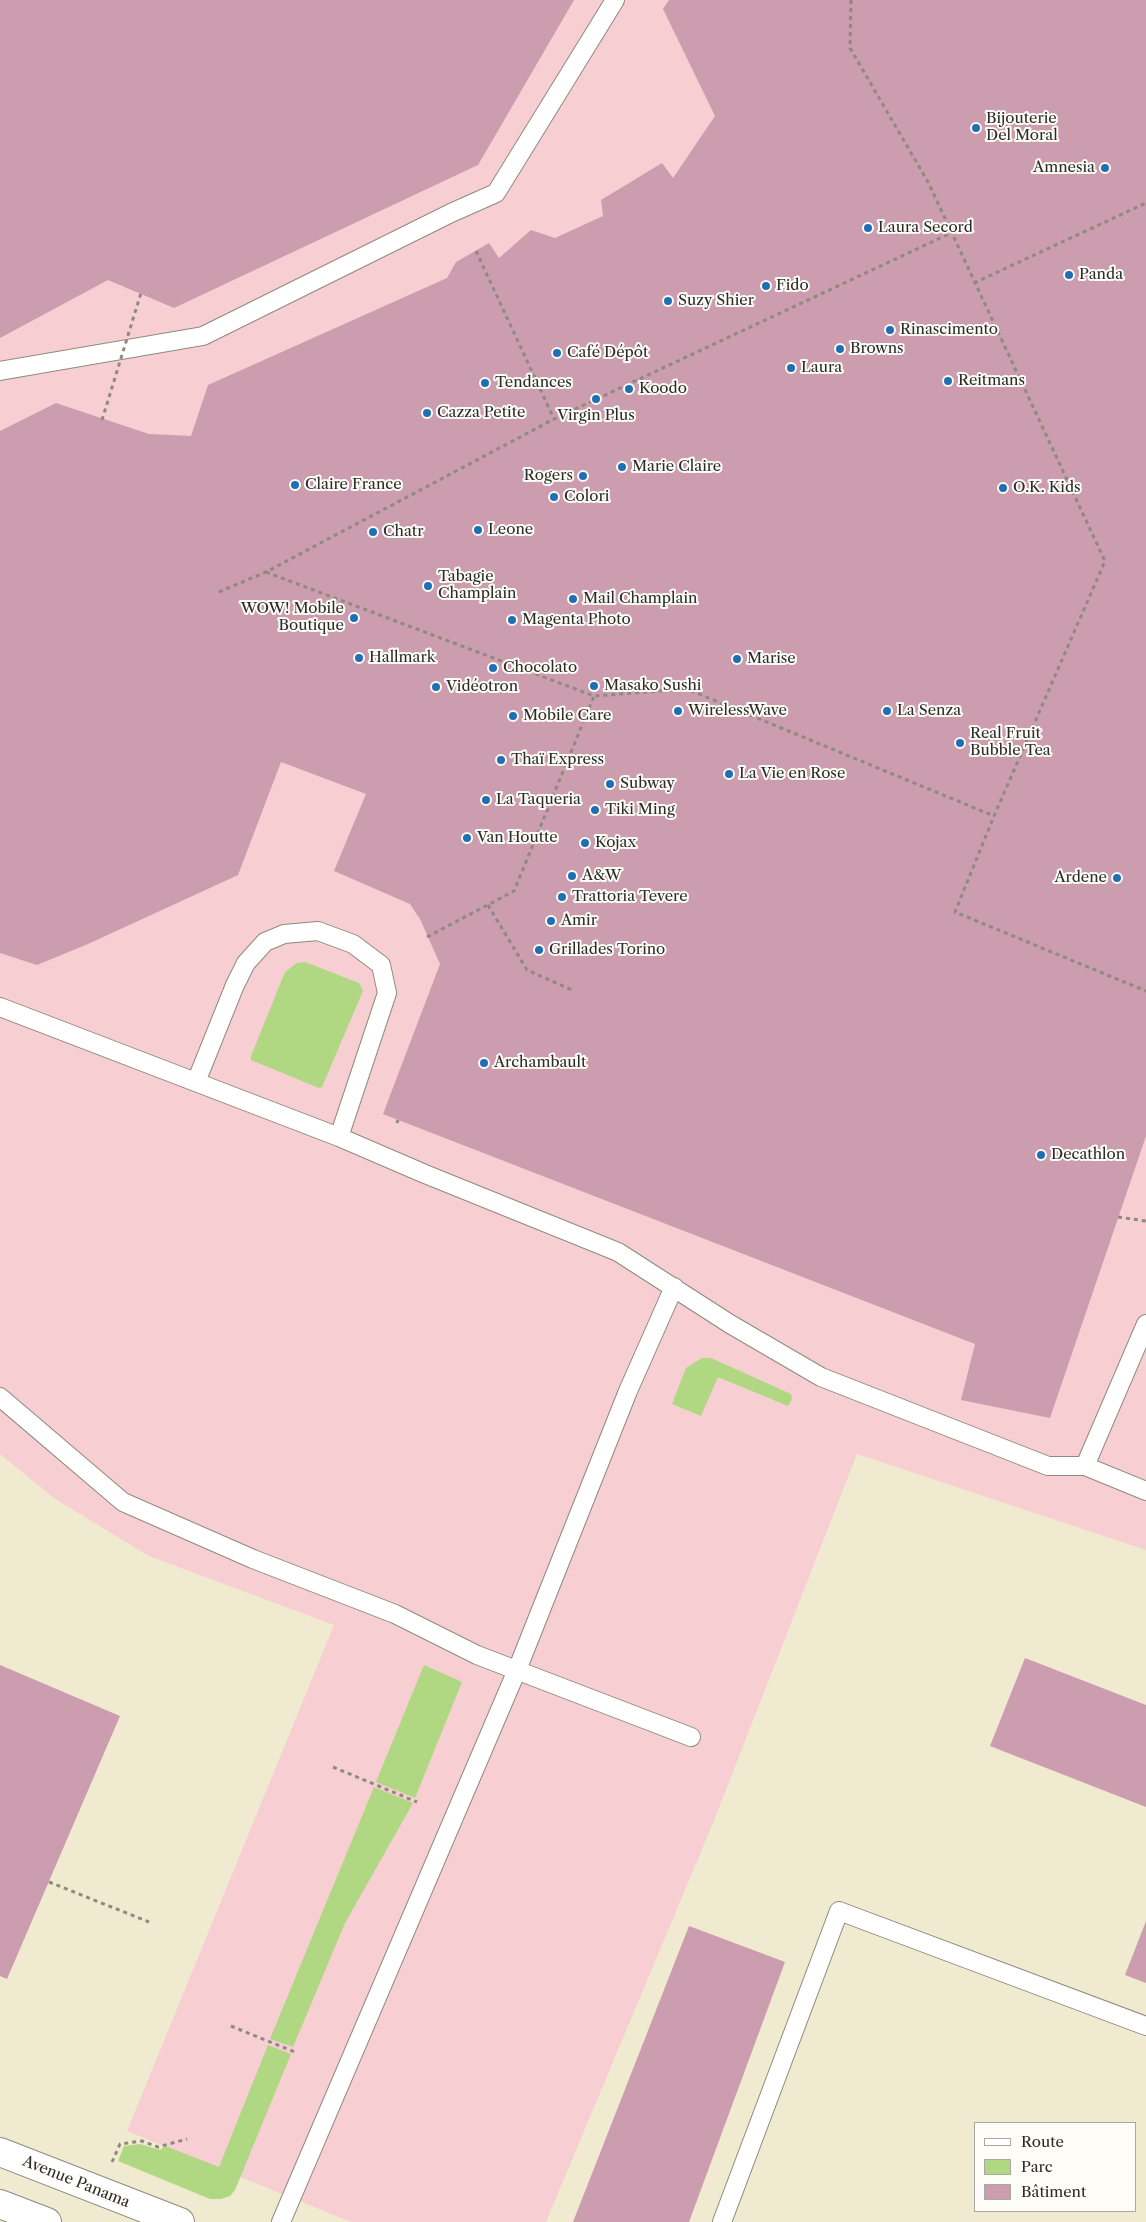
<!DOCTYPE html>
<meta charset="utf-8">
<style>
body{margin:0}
#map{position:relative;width:1146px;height:2222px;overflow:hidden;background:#f0ead0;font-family:"Libre Caslon Text",serif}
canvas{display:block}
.legend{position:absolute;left:974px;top:2122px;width:162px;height:90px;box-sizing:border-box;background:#fdfcf7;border:1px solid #a9a8a5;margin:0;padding:6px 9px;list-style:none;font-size:15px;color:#2b2b2b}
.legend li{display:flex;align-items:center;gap:10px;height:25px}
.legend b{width:25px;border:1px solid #a9a8a5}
</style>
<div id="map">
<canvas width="1146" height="2222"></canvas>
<ul class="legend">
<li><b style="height:6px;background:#fff"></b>Route</li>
<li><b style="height:14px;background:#b0d781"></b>Parc</li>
<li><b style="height:14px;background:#cc9caf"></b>Bâtiment</li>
</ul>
</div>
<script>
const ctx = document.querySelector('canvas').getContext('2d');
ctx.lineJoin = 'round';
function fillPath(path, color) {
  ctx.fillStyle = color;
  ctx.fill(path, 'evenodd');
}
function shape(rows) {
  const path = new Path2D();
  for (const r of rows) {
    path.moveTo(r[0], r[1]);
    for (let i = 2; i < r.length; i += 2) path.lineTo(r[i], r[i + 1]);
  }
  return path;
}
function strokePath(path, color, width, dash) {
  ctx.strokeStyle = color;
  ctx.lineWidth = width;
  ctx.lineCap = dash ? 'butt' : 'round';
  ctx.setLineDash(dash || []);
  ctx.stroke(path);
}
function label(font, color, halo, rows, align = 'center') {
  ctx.font = font + ' "Libre Caslon Text",serif';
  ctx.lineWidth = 4;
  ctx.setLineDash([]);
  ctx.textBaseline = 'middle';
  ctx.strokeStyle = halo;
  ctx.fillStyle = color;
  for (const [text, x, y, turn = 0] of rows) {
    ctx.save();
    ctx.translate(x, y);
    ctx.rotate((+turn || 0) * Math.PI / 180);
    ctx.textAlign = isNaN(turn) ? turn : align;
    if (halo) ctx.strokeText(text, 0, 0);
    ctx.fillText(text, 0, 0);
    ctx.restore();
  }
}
const built = shape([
 [0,0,1146,0,1146,1550,857,1454,713,1823,546,2222,351,2222,127,2131,334,1625,149,1556,55,1499,0,1454]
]);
const green = shape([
 [305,962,359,983,363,991,322,1087,319,1088,251,1060,251,1056,285,972,297,963],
 [702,1358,711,1358,791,1394,792,1399,788,1406,718,1377,701,1416,672,1404,686,1368],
 [424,1665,462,1682,415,1798,376,1782],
 [374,1787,413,1803,345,1923,293,2047,270,2039],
 [268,2045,291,2054,235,2190,230,2196,221,2199,210,2199,118,2161,124,2146,140,2144,160,2150,165,2146,219,2167]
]);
const building = shape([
 [0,0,574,0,478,165,174,308,108,280,0,338],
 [669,0,1146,0,1146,1136,1050,1418,961,1400,975,1344,383,1114,440,964,420,919,410,904,334,871,366,794,281,762,238,875,88,944,37,965,0,953,0,431,56,403,149,434,191,436,208,385,447,278,456,262,489,243,499,258,531,230,555,238,603,216,601,200,662,163,673,178,715,116,663,9],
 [1025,1658,1146,1705,1146,1807,990,1746],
 [0,1665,120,1716,7,1979,0,1976],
 [1146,1921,1146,1983,1125,1975],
 [689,1926,785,1962,689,2222,573,2222]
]);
const path = shape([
 [851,0,850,48,928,182,1105,561,994,816,955,912,1146,991],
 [476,251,554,419],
 [974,283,1146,203],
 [266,572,594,696,687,689,994,816],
 [219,592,266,572,554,419,951,233],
 [488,905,527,970,572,990],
 [427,937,514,891,594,696],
 [397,1123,398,1120],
 [1118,1217,1146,1221],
 [333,1767,417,1802],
 [49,1882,149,1922],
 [231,2026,295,2052],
 [112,2162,120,2144,142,2141,158,2147,187,2139]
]);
const lane = shape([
 [0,371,203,336,451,213,496,193,615,0],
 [0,1007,339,1137,425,1174,618,1252,730,1324,821,1377,1048,1466,1085,1466,1146,1491],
 [196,1082,235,985,246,963,265,942,284,934,318,931,353,944,381,965,387,993,339,1137],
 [0,1397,123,1502,253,1559,395,1614,477,1655,691,1737],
 [1085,1466,1146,1324],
 [281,2222,517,1670,628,1391,674,1287],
 [722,2222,839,1911,1146,2026]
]);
const secondary = shape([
 [0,2152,180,2222],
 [0,2204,47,2222]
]);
const pathBridge = shape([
 [102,420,141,293]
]);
const markers = [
 [976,128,5,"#1f6fb2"],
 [1105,168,5,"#1f6fb2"],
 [868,228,5,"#1f6fb2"],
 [1069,275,5,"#1f6fb2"],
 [766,286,5,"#1f6fb2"],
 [668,301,5,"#1f6fb2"],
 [890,330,5,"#1f6fb2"],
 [840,349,5,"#1f6fb2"],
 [557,353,5,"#1f6fb2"],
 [791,368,5,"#1f6fb2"],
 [948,381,5,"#1f6fb2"],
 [485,383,5,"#1f6fb2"],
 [629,389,5,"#1f6fb2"],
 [596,399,5,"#1f6fb2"],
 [427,413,5,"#1f6fb2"],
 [622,467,5,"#1f6fb2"],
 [583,476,5,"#1f6fb2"],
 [295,485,5,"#1f6fb2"],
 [1003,488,5,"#1f6fb2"],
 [554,497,5,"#1f6fb2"],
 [478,530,5,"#1f6fb2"],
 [373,532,5,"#1f6fb2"],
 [428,586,5,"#1f6fb2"],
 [573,599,5,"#1f6fb2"],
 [354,618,5,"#1f6fb2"],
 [512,620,5,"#1f6fb2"],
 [359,658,5,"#1f6fb2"],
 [737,659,5,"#1f6fb2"],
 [493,668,5,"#1f6fb2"],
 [594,686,5,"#1f6fb2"],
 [436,687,5,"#1f6fb2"],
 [678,711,5,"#1f6fb2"],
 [887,711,5,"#1f6fb2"],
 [513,716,5,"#1f6fb2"],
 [960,743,5,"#1f6fb2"],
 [501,760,5,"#1f6fb2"],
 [729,774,5,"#1f6fb2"],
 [610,784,5,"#1f6fb2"],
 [486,800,5,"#1f6fb2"],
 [595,810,5,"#1f6fb2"],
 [467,838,5,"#1f6fb2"],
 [585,843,5,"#1f6fb2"],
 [572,876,5,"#1f6fb2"],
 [1117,878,5,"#1f6fb2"],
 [562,897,5,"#1f6fb2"],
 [551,921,5,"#1f6fb2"],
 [539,950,5,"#1f6fb2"],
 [484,1063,5,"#1f6fb2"],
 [1041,1155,5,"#1f6fb2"]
];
const poiNames = [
 ["Bijouterie",986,119],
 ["Del Moral",986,136],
 ["Amnesia",1095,168,"right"],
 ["Laura Secord",878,228],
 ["Panda",1079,275],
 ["Fido",776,286],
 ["Suzy Shier",678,301],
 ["Rinascimento",900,330],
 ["Browns",850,349],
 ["Café Dépôt",567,353],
 ["Laura",801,368],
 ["Reitmans",958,381],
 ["Tendances",495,383],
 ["Koodo",639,389],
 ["Cazza Petite",437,413],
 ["Virgin Plus",596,416,"center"],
 ["Marie Claire",632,467],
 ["Rogers",573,476,"right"],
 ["Claire France",305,485],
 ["O.K. Kids",1013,488],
 ["Colori",564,497],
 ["Leone",488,530],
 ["Chatr",383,532],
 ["Tabagie",438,577],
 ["Champlain",438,594],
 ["Mail Champlain",583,599],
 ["WOW! Mobile",344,609,"right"],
 ["Boutique",344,626,"right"],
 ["Magenta Photo",522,620],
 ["Hallmark",369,658],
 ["Marise",747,659],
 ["Chocolato",503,668],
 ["Masako Sushi",604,686],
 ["Vidéotron",446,687],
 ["WirelessWave",688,711],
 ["La Senza",897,711],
 ["Mobile Care",523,716],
 ["Real Fruit",970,734],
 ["Bubble Tea",970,751],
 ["Thaï Express",511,760],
 ["La Vie en Rose",739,774],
 ["Subway",620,784],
 ["La Taqueria",496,800],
 ["Tiki Ming",605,810],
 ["Van Houtte",477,838],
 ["Kojax",595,843],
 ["A&W",582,876],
 ["Ardene",1107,878,"right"],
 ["Trattoria Tevere",572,897],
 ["Amir",561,921],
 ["Grillades Torino",549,950],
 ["Archambault",494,1063],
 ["Decathlon",1051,1155]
];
const streetNames = [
 ["Avenue Panama",76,2182,22]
];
fillPath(built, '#f7cfd2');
fillPath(green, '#b0d781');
fillPath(building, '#cc9caf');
strokePath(lane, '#8e8a7e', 20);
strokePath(secondary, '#8e8a7e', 30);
strokePath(path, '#8e8a7e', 3, [4, 4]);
strokePath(lane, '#fff', 18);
strokePath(secondary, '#fff', 28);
strokePath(pathBridge, '#8e8a7e', 3, [4, 4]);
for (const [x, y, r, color] of markers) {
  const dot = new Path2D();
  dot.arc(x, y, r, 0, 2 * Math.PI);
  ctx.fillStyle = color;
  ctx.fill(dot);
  strokePath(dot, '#fdfcf7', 2);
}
label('15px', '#2b2b2b', '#fdfcf7', poiNames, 'left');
label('15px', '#2b2b2b', '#fdfcf7', streetNames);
</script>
